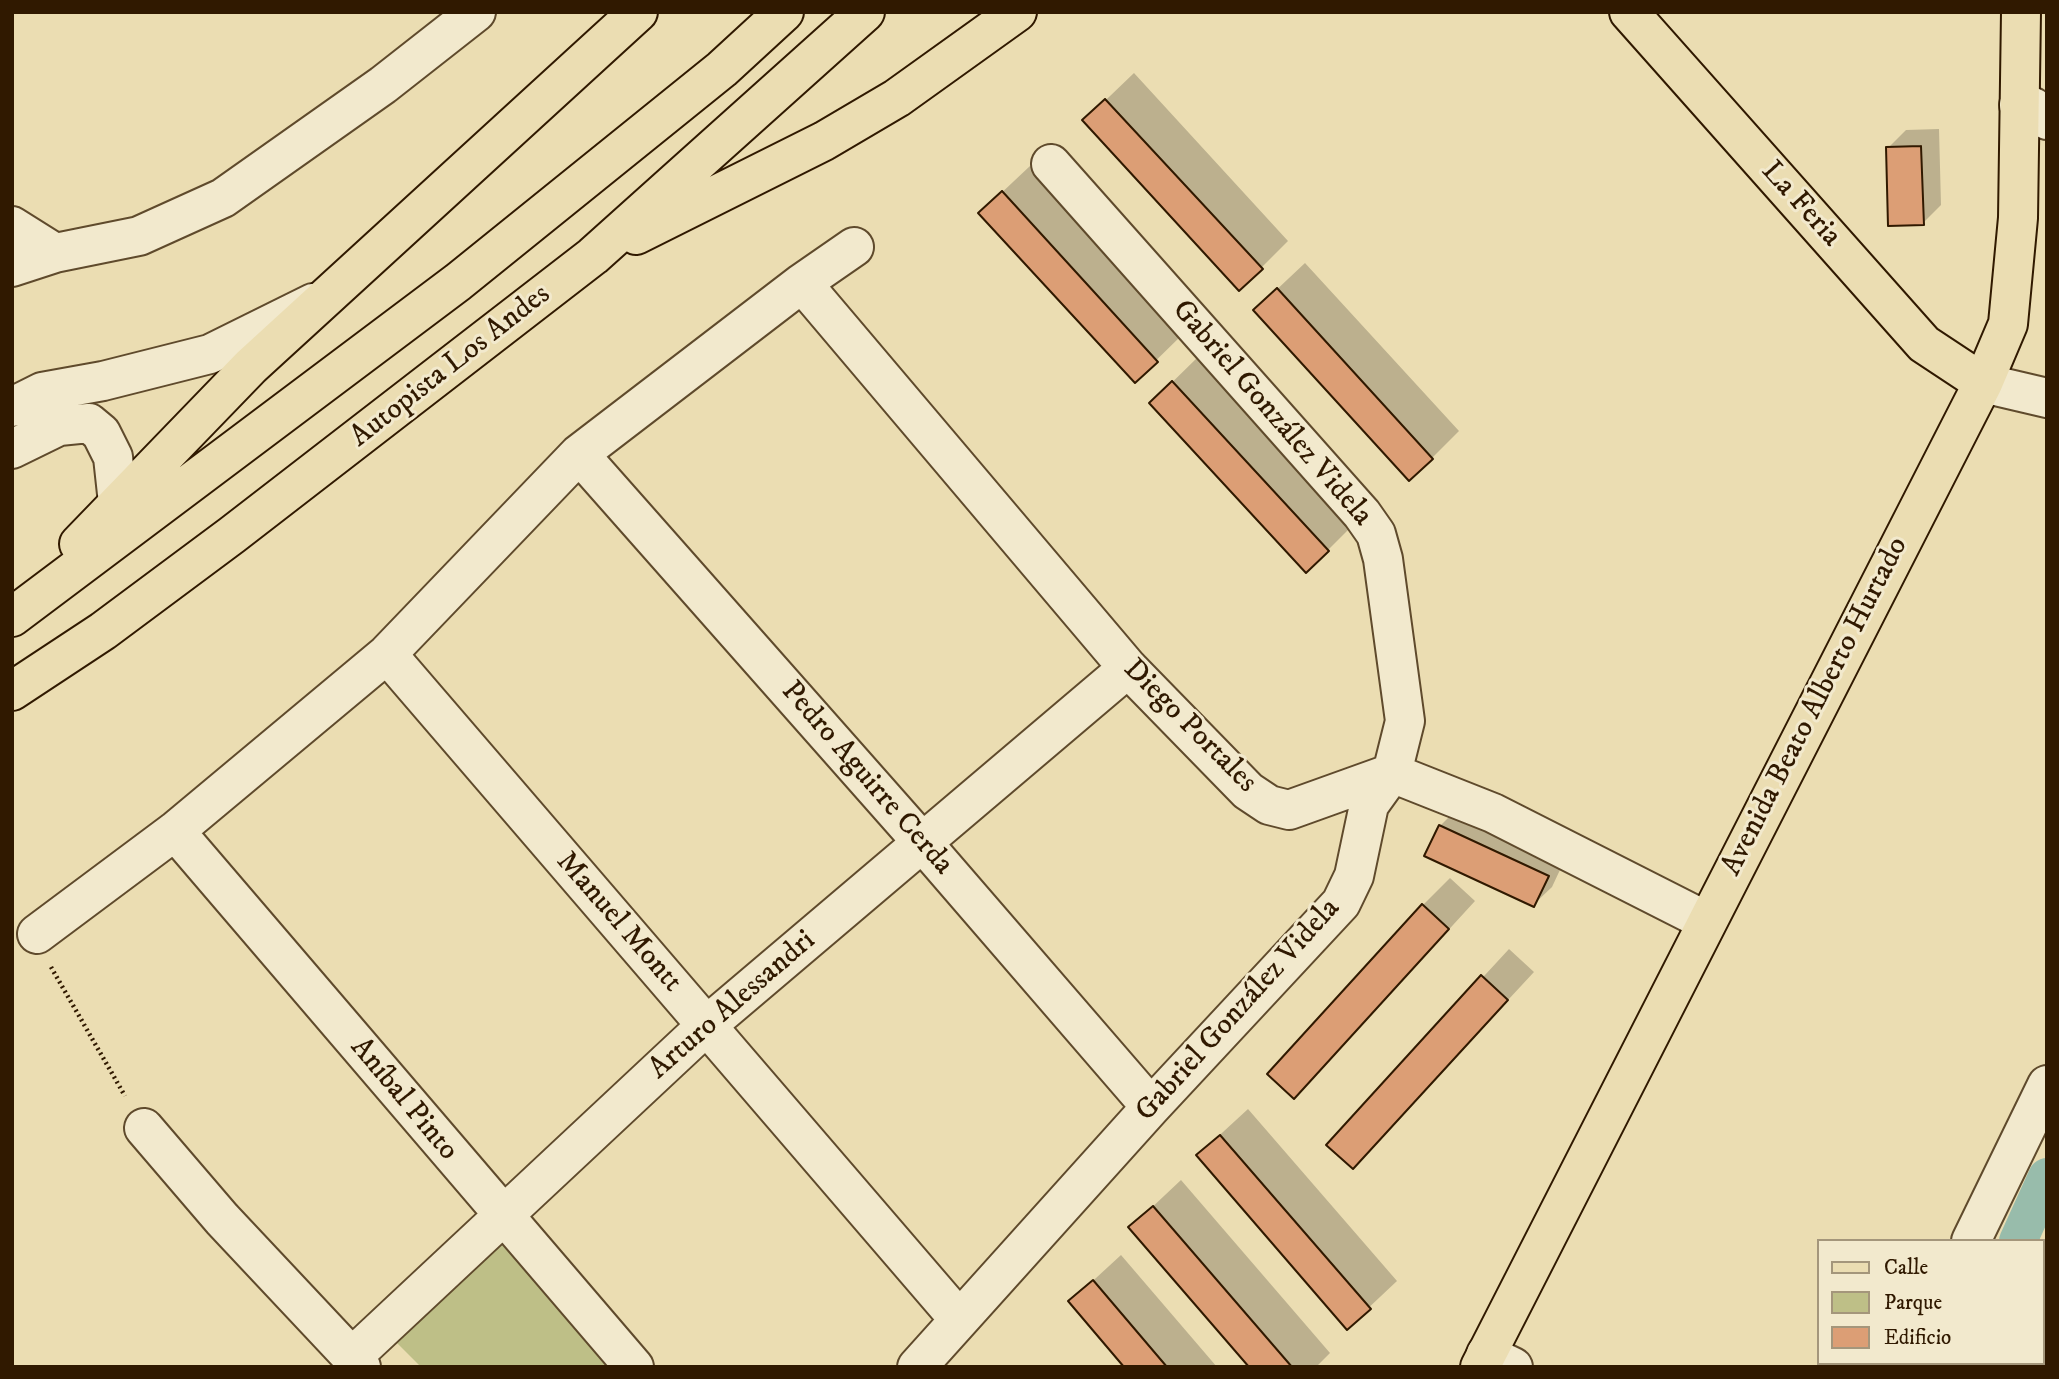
<!DOCTYPE html>
<meta charset="utf-8">
<style>
body{margin:0}
#map{position:relative;width:2059px;height:1379px;overflow:hidden;background:#ebddb2;font-family:"IM FELL DW Pica",serif}
canvas{display:block}
.frame{position:absolute;inset:0;border:14px solid #301900;pointer-events:none}
.legend{position:absolute;left:1817px;top:1239px;width:228px;height:126px;box-sizing:border-box;background:#f2e9cd;border:2px solid #a4967b;margin:0;padding:9px 12px;list-style:none;font-size:21px;color:#301900}
.legend li{display:flex;align-items:center;gap:14px;height:35px}
.legend b{width:35px;border:2px solid #a4967b}
</style>
<div id="map">
<canvas width="2059" height="1379"></canvas>
<div class="frame"></div>
<ul class="legend">
<li><b style="height:9px;background:#ebddb2"></b>Calle</li>
<li><b style="height:19px;background:#bebf87"></b>Parque</li>
<li><b style="height:19px;background:#dc9e75"></b>Edificio</li>
</ul>
</div>
<script>
const ctx = document.querySelector('canvas').getContext('2d');
ctx.lineJoin = 'round';
function fillPath(path, color) {
  ctx.fillStyle = color;
  ctx.fill(path, 'evenodd');
}
function shape(rows) {
  const path = new Path2D();
  for (const r of rows) {
    path.moveTo(r[0], r[1]);
    for (let i = 2; i < r.length; i += 2) path.lineTo(r[i], r[i + 1]);
  }
  return path;
}
function strokePath(path, color, width, dash) {
  ctx.strokeStyle = color;
  ctx.lineWidth = width;
  ctx.lineCap = dash ? 'butt' : 'round';
  ctx.setLineDash(dash || []);
  ctx.stroke(path);
}
function label(font, color, halo, rows, align = 'center') {
  ctx.font = font + ' "IM FELL DW Pica",serif';
  ctx.lineWidth = 6;
  ctx.setLineDash([]);
  ctx.textBaseline = 'middle';
  ctx.strokeStyle = halo;
  ctx.fillStyle = color;
  for (const [text, x, y, turn = 0] of rows) {
    ctx.save();
    ctx.translate(x, y);
    ctx.rotate((+turn || 0) * Math.PI / 180);
    ctx.textAlign = isNaN(turn) ? turn : align;
    if (halo) ctx.strokeText(text, 0, 0);
    ctx.fillText(text, 0, 0);
    ctx.restore();
  }
}
const green = shape([
 [504,1232,620,1367,421,1367,388,1334]
]);
const shadow = shape([
 [1134,73,1288,241,1261,268,1085,120],
 [1939,129,1941,205,1923,223,1888,148,1906,130],
 [1030,166,1184,333,1135,381,980,213],
 [1305,263,1459,431,1432,458,1255,310],
 [1200,355,1355,523,1328,550,1151,403],
 [1458,808,1566,857,1552,887,1533,905,1440,826],
 [1450,878,1475,901,1321,1069,1423,905],
 [1509,949,1534,972,1353,1167,1328,1145],
 [1248,1109,1397,1281,1347,1328,1198,1155],
 [1181,1180,1330,1353,1316,1367,1252,1367,1131,1227],
 [1121,1255,1217,1367,1126,1367,1071,1301]
]);
const canal = shape([
 [2018,1241,2047,1177],
 [1961,1367,1963,1363]
]);
const building = shape([
 [1105,99,1263,269,1239,291,1082,120,1105,99],
 [1921,146,1924,225,1888,226,1886,147,1921,146],
 [1002,191,1158,362,1135,383,978,213,1002,191],
 [1277,288,1433,459,1409,481,1253,310,1277,288],
 [1172,381,1329,551,1306,573,1149,403,1172,381],
 [1439,825,1549,876,1534,907,1424,856,1439,825],
 [1422,904,1449,929,1294,1099,1267,1074,1422,904],
 [1481,975,1508,1000,1353,1169,1326,1145,1481,975],
 [1220,1135,1371,1309,1347,1330,1196,1155,1220,1135],
 [1153,1206,1292,1367,1249,1367,1128,1227,1153,1206],
 [1093,1280,1167,1367,1124,1367,1068,1301,1093,1280]
]);
const path = shape([
 [51,967,125,1096]
]);
const minor = shape([
 [2019,105,2033,107,2047,120],
 [12,226,55,253],
 [12,267,55,253,139,236,223,198,383,85,476,12],
 [802,283,1128,668,1248,791,1269,805,1289,810,1392,773,1493,813,1706,921],
 [1983,383,2047,398],
 [12,407,42,392,103,381,210,354,313,303],
 [12,449,59,426,89,423,101,433,113,457,118,503],
 [579,454,922,842,1151,1107],
 [387,654,958,1318],
 [175,831,634,1367],
 [37,934,175,831,387,654,579,454,802,283,854,247],
 [144,1128,222,1219,361,1367],
 [1971,1241,2047,1085],
 [2043,1271,2047,1264],
 [1486,1354,1513,1367],
 [351,1358,706,1026,1128,668],
 [917,1367,1151,1107,1341,903,1354,876,1369,805,1392,773,1405,721,1383,559,1376,534,1362,514,1051,164],
 [1911,1367,1912,1363],
 [2000,1367,2001,1363]
]);
const major = shape([
 [1629,12,1924,344,1983,383],
 [1480,1367,1983,383,2008,324,2018,218,2021,12]
]);
const highway = shape([
 [636,235,824,141,897,98,1017,12],
 [79,544,251,366,638,12],
 [12,617,458,282,722,69,784,12],
 [12,691,103,631,232,535,593,256,865,12]
]);
const streetNames = [
 ["La Feria",1800,205,48],
 ["Autopista Los Andes",451,367,-38],
 ["Gabriel González Videla",1271,414,49],
 ["Avenida Beato Alberto Hurtado",1816,707,-63],
 ["Diego Portales",1189,727,45],
 ["Pedro Aguirre Cerda",866,779,49],
 ["Manuel Montt",618,923,49],
 ["Arturo Alessandri",733,1006,-41],
 ["Gabriel González Videla",1239,1011,-48],
 ["Aníbal Pinto",403,1100,50]
];
fillPath(green, '#bebf87');
fillPath(shadow, '#0003');
strokePath(canal, '#98bcab', 38);
fillPath(building, '#dc9e75');
strokePath(building, '#301900', 2);
strokePath(minor, '#5f4a2c', 42);
strokePath(major, '#301900', 42);
strokePath(highway, '#301900', 42);
strokePath(path, '#301900', 4.5, [2, 3.5]);
strokePath(minor, '#f2e9cd', 38);
strokePath(major, '#ebddb2', 38);
strokePath(highway, '#ebddb2', 38);
label('30px', '#301900', '#f2e9cd', streetNames);
</script>
